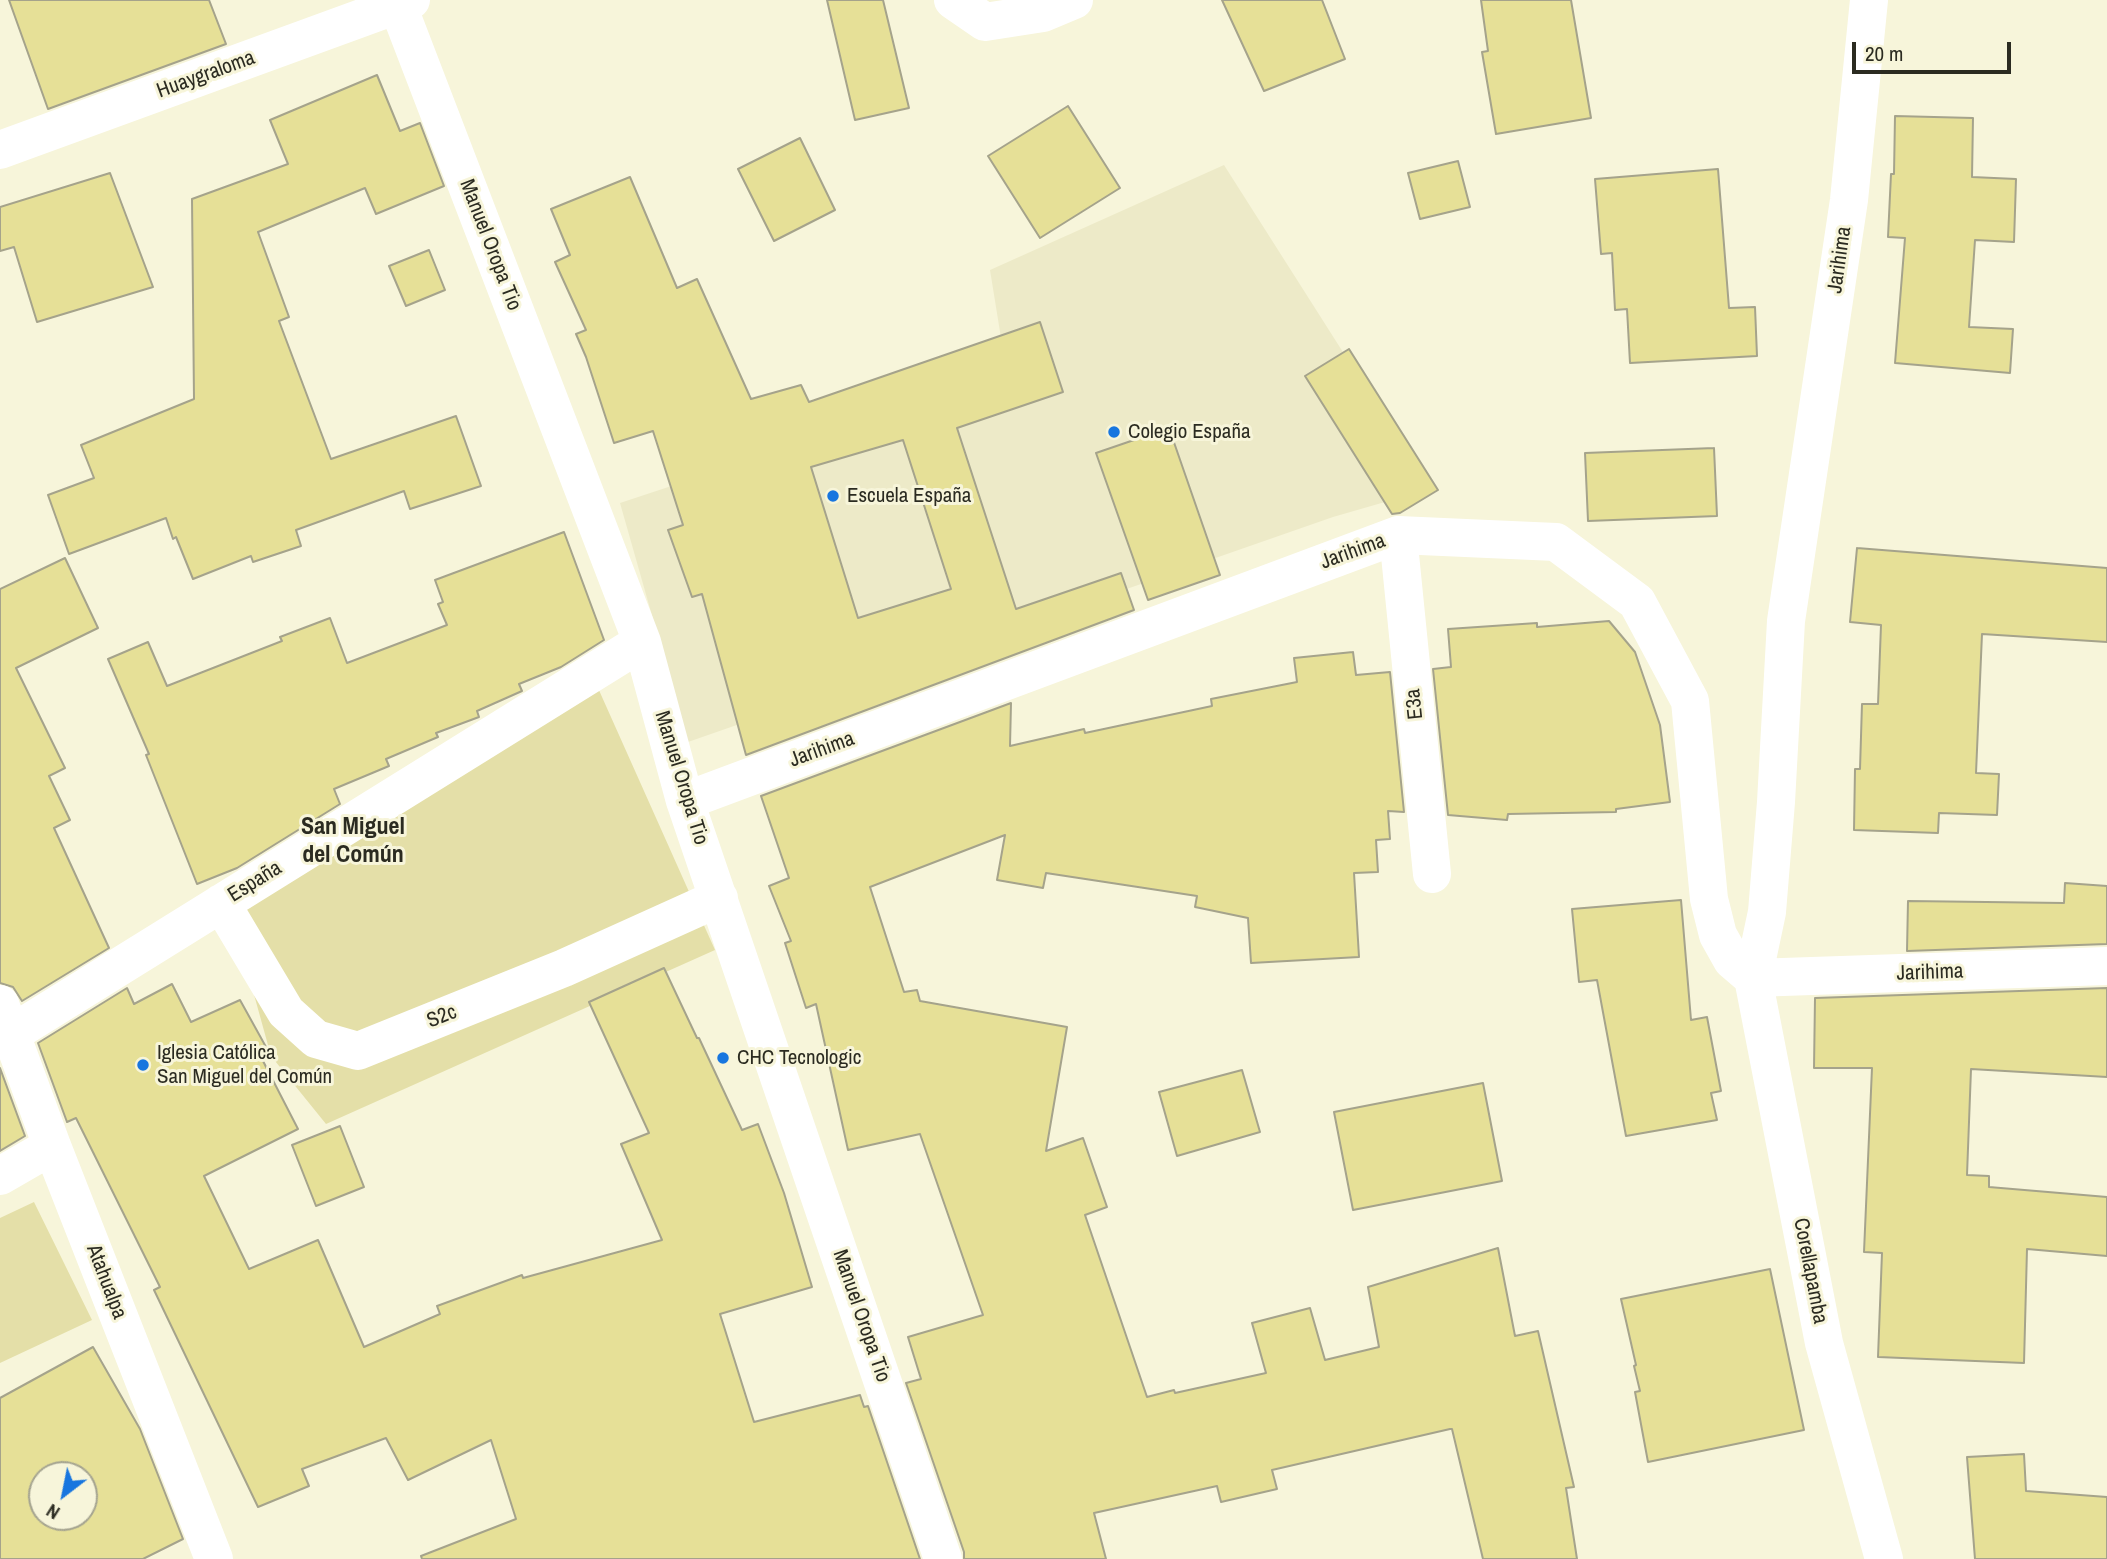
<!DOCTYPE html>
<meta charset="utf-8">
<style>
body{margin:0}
#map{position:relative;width:2107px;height:1559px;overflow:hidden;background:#f7f5da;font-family:"Archivo Narrow",sans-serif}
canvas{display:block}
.north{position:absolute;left:28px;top:1461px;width:70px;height:70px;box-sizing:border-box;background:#f7f5da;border:2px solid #a5a490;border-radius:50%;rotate:212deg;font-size:19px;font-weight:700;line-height:28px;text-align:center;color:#2b2b21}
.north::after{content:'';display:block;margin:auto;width:24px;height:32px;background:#1876df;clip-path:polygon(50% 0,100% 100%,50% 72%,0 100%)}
.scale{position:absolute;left:1852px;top:42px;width:159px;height:32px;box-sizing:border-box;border:4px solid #2b2b21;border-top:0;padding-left:9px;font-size:21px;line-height:24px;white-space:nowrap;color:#2b2b21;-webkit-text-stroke:5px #f7f5da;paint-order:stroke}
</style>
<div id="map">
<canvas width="2107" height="1559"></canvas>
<div class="north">N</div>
<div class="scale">20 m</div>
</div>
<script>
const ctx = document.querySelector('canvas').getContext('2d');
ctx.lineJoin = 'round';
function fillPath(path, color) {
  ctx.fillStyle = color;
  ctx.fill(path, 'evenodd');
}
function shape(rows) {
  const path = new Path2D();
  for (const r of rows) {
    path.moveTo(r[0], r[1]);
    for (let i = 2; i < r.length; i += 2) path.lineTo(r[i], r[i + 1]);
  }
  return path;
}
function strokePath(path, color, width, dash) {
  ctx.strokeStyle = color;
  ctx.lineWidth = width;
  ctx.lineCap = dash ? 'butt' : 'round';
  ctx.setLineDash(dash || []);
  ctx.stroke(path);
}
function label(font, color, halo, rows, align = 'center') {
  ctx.font = font + ' "Archivo Narrow",sans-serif';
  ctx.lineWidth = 6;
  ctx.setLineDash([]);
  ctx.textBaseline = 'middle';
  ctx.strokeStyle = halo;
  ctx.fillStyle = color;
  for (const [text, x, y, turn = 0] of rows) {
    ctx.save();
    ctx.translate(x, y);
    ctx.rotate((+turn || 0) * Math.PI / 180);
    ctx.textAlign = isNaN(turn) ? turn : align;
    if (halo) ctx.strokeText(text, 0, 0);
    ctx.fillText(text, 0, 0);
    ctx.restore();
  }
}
const built = shape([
 [1224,165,1430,489,1333,517,688,742,620,503,1007,375,990,270]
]);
const green = shape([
 [598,688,715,950,326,1124,271,1056,232,915],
 [34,1202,92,1320,0,1363,0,1218]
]);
const building = shape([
 [9,0,209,0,226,44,48,109,9,0],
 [827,0,883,0,909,108,855,120,827,0],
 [1222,0,1322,0,1345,59,1264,91,1222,0],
 [1481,0,1571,0,1591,118,1496,134,1482,52,1488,51,1481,0],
 [377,75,400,131,420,123,444,186,376,214,365,188,258,232,289,317,279,321,331,459,456,416,481,486,410,509,404,491,296,530,301,546,253,562,251,556,193,579,176,537,173,539,166,518,69,554,48,495,94,478,81,445,194,399,192,199,288,164,270,120,377,75],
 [1068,106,1120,188,1040,238,988,156,1068,106],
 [1895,116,1973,118,1972,177,2016,179,2014,242,1975,240,1969,327,2013,329,2010,373,1895,363,1905,238,1888,237,1891,174,1894,174,1895,116],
 [800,138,835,210,774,241,738,169,800,138],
 [1458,161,1470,207,1420,219,1408,173,1458,161],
 [1718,169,1729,308,1755,307,1757,356,1630,363,1627,309,1615,310,1612,253,1601,254,1595,179,1718,169],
 [110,173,153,287,37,322,14,247,0,251,0,207,110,173],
 [630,177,677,288,697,279,751,399,801,385,809,402,1040,322,1063,392,957,428,1016,609,1121,573,1134,610,746,755,702,594,692,597,668,530,683,525,653,431,614,443,586,357,576,334,586,330,555,262,570,255,551,209,630,177],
 [903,440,951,589,858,618,811,467,903,440],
 [429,250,445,290,406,306,389,266,429,250],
 [1349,349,1438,490,1400,513,1392,514,1305,376,1349,349],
 [1169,428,1220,575,1148,600,1096,453,1169,428],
 [1714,448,1717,516,1588,521,1585,453,1714,448],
 [564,532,604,640,561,667,519,684,522,691,477,711,479,717,436,733,438,737,386,759,389,766,334,789,340,804,237,868,197,884,146,755,149,754,108,659,148,642,167,686,282,641,280,637,330,618,347,663,447,625,438,604,443,602,435,580,564,532],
 [1857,548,2107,568,2107,642,1982,634,1976,773,1999,774,1997,815,1939,813,1938,833,1854,830,1855,769,1860,769,1862,704,1878,704,1881,625,1850,622,1857,548],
 [65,558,98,628,16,668,65,768,49,776,70,820,54,828,109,948,22,1001,13,987,0,983,0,589,65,558],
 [1609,621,1635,652,1660,725,1670,802,1616,809,1616,812,1508,814,1507,820,1448,815,1433,669,1451,667,1448,629,1537,623,1537,627,1609,621],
 [1353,652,1356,675,1390,672,1404,812,1388,811,1390,839,1376,840,1378,872,1354,873,1359,957,1251,963,1248,918,1195,907,1197,896,1046,873,1043,888,997,880,1005,835,870,887,904,992,917,990,920,1001,1067,1027,1046,1151,1083,1138,1107,1207,1085,1215,1147,1397,1174,1390,1175,1393,1266,1373,1252,1323,1310,1308,1325,1360,1379,1347,1368,1287,1498,1248,1515,1336,1538,1331,1574,1487,1566,1488,1577,1559,1483,1559,1452,1429,1450,1429,1272,1470,1277,1489,1221,1502,1217,1486,1094,1513,1106,1559,964,1559,964,1552,906,1383,921,1379,908,1337,983,1315,920,1134,848,1150,816,1004,806,1008,785,943,791,941,769,886,789,878,761,796,1011,703,1010,746,1084,729,1085,733,1212,706,1211,699,1297,682,1294,658,1353,652],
 [2065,883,2107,886,2107,944,1907,951,1908,901,2064,903,2065,883],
 [1681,900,1691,1020,1707,1017,1721,1091,1711,1093,1717,1120,1626,1136,1597,980,1579,982,1572,909,1681,900],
 [664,968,697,1038,699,1038,742,1130,758,1124,784,1193,812,1287,720,1314,754,1422,860,1395,864,1407,868,1406,920,1559,422,1559,421,1556,516,1519,491,1440,408,1480,386,1438,302,1469,309,1486,258,1507,154,1290,160,1287,76,1118,67,1122,38,1043,127,988,134,1004,172,984,191,1022,240,1000,271,1056,263,1061,298,1129,204,1176,249,1269,318,1240,364,1347,440,1314,437,1306,522,1275,523,1278,662,1240,621,1144,649,1133,589,1002,664,968],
 [2107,988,2107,1077,1971,1069,1967,1175,1989,1176,1989,1187,2107,1197,2107,1256,2027,1249,2024,1363,1878,1357,1882,1253,1864,1252,1872,1068,1814,1068,1815,998,2107,988],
 [0,1068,25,1136,0,1151,0,1068],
 [1242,1070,1260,1132,1177,1156,1159,1092,1242,1070],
 [1483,1083,1502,1181,1353,1210,1334,1112,1483,1083],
 [340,1126,364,1187,316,1206,292,1145,340,1126],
 [1770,1269,1804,1430,1648,1462,1635,1392,1640,1391,1634,1366,1636,1365,1621,1299,1770,1269],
 [93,1347,140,1429,183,1539,143,1559,0,1559,0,1398,93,1347],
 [42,1475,84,1475,84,1517,42,1517,42,1475],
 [2024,1454,2026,1491,2107,1497,2107,1559,1975,1559,1967,1457,2024,1454]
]);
const minor = shape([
 [384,0,398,6,642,642,685,801,943,1559],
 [953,0,985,22,1043,13,1074,0],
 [1869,0,1849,200,1786,621,1776,802,1767,912,1753,978,2107,966],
 [0,150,411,0],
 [1398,535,1432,874],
 [685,801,1398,535,1556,542,1637,602,1690,701,1709,899,1718,935,1732,960,1753,978,1824,1343,1884,1559],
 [221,903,286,1012,316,1039,358,1051,564,968,719,898],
 [0,1004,52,1146,214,1559],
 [11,1034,642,642],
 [0,1176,52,1146]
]);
const markers = [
 [1114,432,7,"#1876df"],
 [833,496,7,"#1876df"],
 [723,1058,7,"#1876df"],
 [143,1065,7,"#1876df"]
];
const streetNames = [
 ["Huaygraloma",206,75,-20],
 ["Manuel Oropa Tio",490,245,69],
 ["Jarihima",1840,260,-82],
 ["Jarihima",1353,552,-20],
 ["E3a",1415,704,-96],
 ["Jarihima",822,750,-20],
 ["Manuel Oropa Tio",681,778,73],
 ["España",255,882,-32],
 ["Jarihima",1930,973,-2],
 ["S2c",442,1017,-22],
 ["Corellapamba",1810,1271,79],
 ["Atahualpa",106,1282,69],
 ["Manuel Oropa Tio",861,1316,71]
];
const poiNames = [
 ["Colegio España",1128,432],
 ["Escuela España",847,496],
 ["Iglesia Católica",157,1053],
 ["San Miguel del Común",157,1077],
 ["CHC Tecnologic",737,1058]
];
const quarterNames = [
 ["San Miguel",353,828],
 ["del Común",353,856]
];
fillPath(built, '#edeac8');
fillPath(green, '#e4dfa8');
fillPath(building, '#e6e097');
strokePath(building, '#a5a38b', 2);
strokePath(minor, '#fff', 38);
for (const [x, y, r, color] of markers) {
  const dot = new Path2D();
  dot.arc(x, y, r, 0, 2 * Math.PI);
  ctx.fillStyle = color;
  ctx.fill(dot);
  strokePath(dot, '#f7f5da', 2.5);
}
label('21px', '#2b2b21', '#f7f5da', streetNames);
label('21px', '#2b2b21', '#f7f5da', poiNames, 'left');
label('bold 24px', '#2b2b21', '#f7f5da', quarterNames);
</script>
